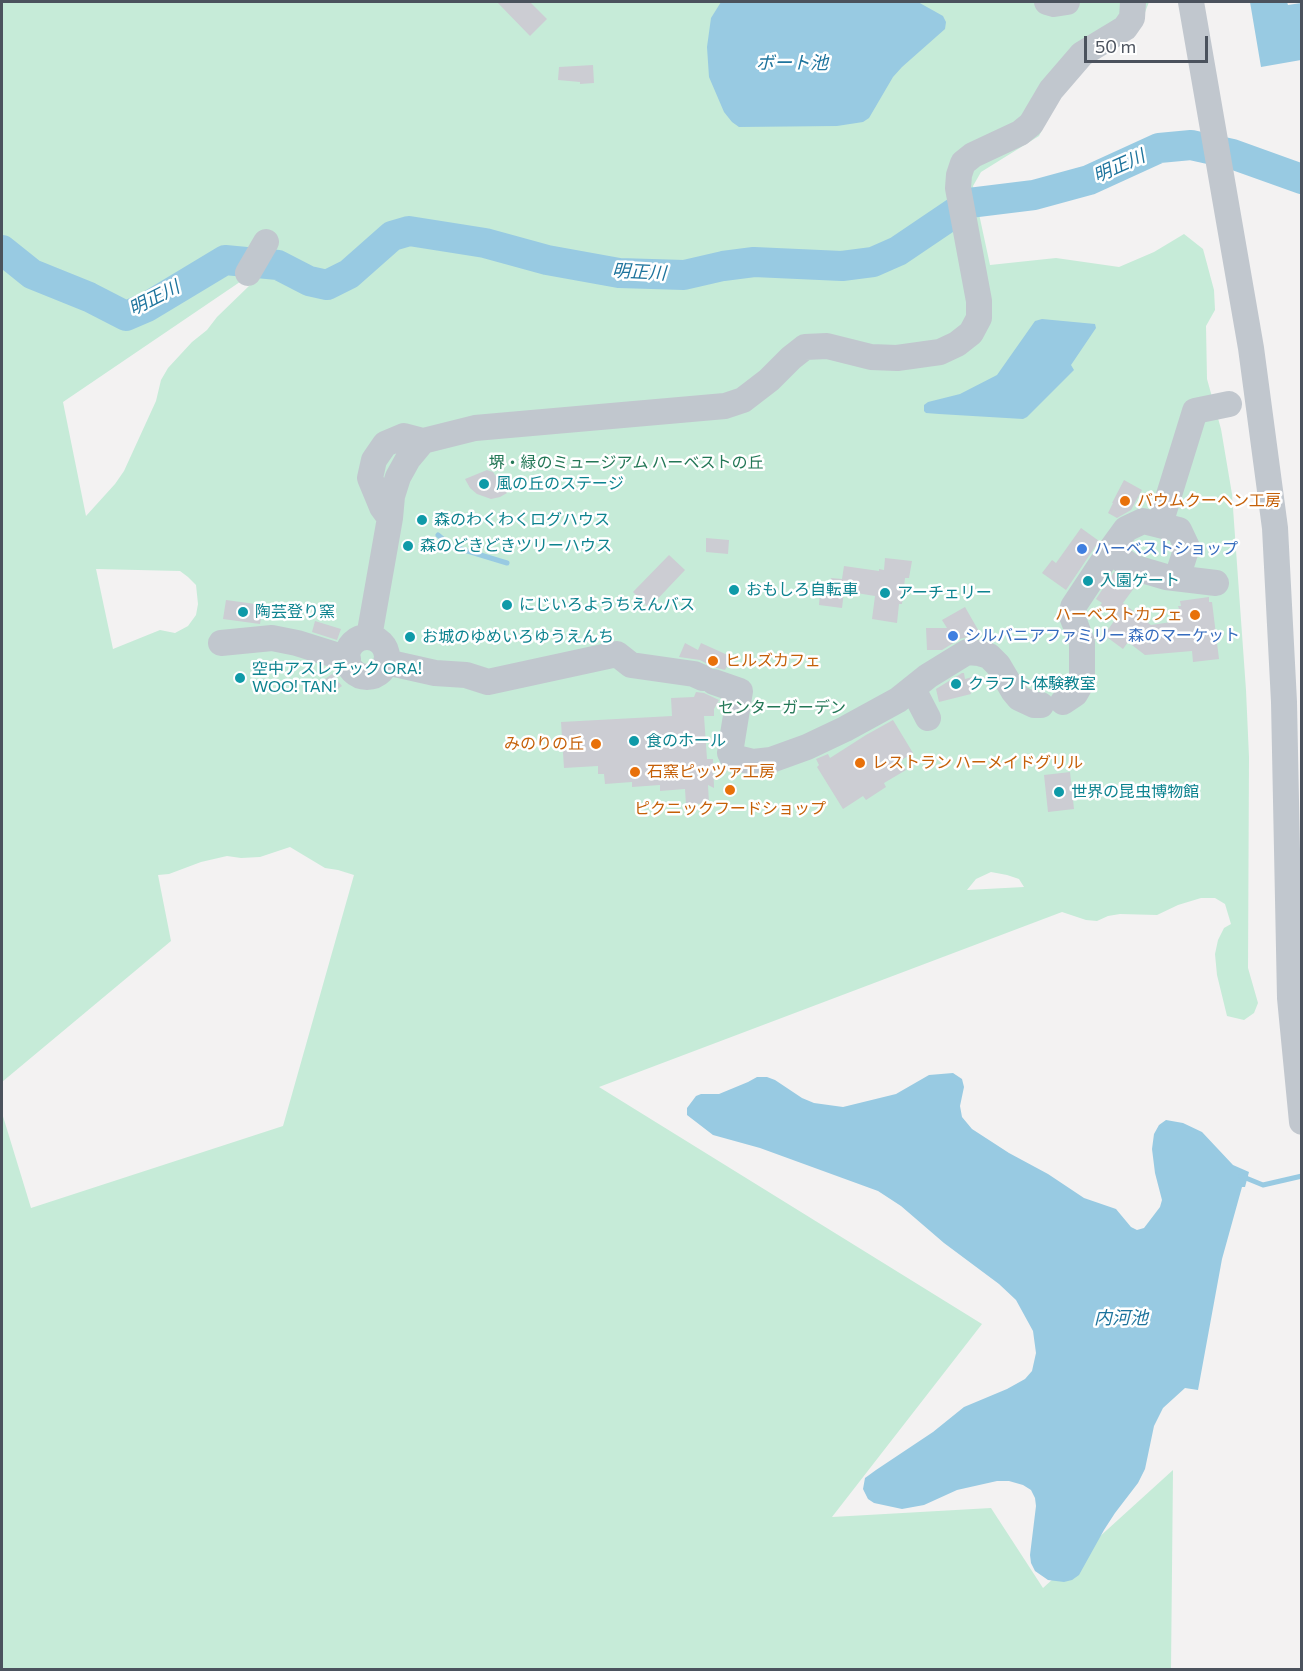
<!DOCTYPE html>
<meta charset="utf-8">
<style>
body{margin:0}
#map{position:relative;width:1303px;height:1671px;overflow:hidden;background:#f3f2f2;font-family:Commissioner,sans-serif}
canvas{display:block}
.frame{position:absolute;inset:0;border:3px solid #4b525d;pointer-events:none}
.scale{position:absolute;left:1084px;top:36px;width:124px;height:27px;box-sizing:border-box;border:3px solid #4b525d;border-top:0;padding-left:8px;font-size:18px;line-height:21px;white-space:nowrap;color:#4b525d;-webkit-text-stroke:4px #fff;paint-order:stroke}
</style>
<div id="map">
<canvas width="1303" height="1671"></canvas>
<div class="frame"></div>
<div class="scale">50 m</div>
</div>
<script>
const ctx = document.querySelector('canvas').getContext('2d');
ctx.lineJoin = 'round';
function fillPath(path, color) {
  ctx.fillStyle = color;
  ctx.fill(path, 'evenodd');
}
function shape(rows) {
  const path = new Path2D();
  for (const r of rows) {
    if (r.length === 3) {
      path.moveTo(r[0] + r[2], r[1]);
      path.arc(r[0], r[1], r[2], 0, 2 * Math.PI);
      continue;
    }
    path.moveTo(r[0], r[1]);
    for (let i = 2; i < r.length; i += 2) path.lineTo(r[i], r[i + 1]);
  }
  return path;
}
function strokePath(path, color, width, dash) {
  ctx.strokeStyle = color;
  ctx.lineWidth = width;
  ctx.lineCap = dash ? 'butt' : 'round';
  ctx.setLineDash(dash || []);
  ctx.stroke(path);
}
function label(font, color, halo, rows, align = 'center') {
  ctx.font = font + ' Commissioner,"Noto Sans JP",sans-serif';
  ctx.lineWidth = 5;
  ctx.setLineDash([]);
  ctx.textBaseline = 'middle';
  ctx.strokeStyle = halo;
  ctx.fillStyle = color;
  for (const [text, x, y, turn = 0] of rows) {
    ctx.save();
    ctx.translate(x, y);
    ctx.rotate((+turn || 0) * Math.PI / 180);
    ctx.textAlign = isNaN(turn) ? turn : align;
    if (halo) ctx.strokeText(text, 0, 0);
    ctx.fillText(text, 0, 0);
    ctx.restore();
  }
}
const green = shape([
 [2,2,1149,2,1142,20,1091,63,1059,97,1039,136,981,172,973,186,990,265,1056,258,1119,267,1154,252,1184,234,1203,249,1214,290,1215,310,1206,326,1207,379,1221,429,1232,494,1246,690,1249,757,1248,968,1258,1003,1254,1013,1244,1020,1227,1016,1217,975,1215,954,1218,940,1224,928,1231,924,1225,904,1215,898,1201,898,1178,905,1157,915,1120,914,1108,916,1097,921,1086,920,1062,912,599,1087,982,1324,832,1517,991,1508,1043,1588,1173,1470,1171,1669,2,1669,2,1113,31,1208,283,1126,354,875,338,870,325,868,290,847,260,857,241,858,227,856,201,862,169,874,158,875,171,941,2,1082],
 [259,269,250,285,217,317,207,330,192,342,168,368,161,380,156,401,124,471,115,484,86,516,63,402],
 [96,569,180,571,188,577,196,585,198,604,196,615,188,626,175,633,160,630,113,649],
 [991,872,1007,875,1019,879,1024,887,967,890,976,879]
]);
const water = shape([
 [721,2,918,2,943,16,946,22,945,29,902,67,893,77,869,118,863,122,837,126,739,127,732,122,724,112,709,77,707,47,711,18],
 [1250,2,1287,2,1288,5,1301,3,1301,60,1261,67],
 [1042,319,1095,324,1096,328,1071,365,1074,370,1027,417,1023,419,939,414,926,413,924,411,924,405,928,402,960,394,997,375,1035,321],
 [953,1073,962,1079,964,1087,960,1106,962,1117,972,1129,1009,1153,1048,1174,1084,1198,1116,1209,1131,1227,1137,1230,1144,1228,1160,1207,1162,1200,1155,1173,1152,1149,1154,1134,1159,1125,1166,1120,1183,1123,1202,1132,1233,1165,1249,1172,1245,1187,1242,1187,1222,1259,1198,1390,1185,1388,1163,1408,1154,1426,1145,1469,1138,1483,1115,1513,1104,1530,1079,1575,1072,1580,1064,1582,1048,1580,1035,1571,1031,1563,1030,1555,1036,1506,1035,1498,1031,1490,1023,1485,1009,1481,997,1481,957,1490,924,1505,902,1509,874,1503,868,1499,863,1489,865,1478,876,1470,933,1432,964,1407,1007,1389,1025,1379,1032,1371,1036,1353,1033,1331,1016,1300,999,1284,944,1243,901,1206,878,1191,760,1148,713,1135,687,1115,687,1108,696,1096,701,1094,719,1094,748,1082,757,1077,767,1077,775,1080,802,1098,814,1103,843,1107,896,1094,929,1075]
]);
const stream = shape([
 [438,535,451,546,507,563],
 [1241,1176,1263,1185,1302,1176]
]);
const river = shape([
 [2,250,32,274,89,297,126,316,147,307,225,260,278,265,309,281,327,285,349,274,392,236,409,231,485,243,547,260,619,273,684,275,723,266,754,262,842,266,873,262,898,251,969,203,1034,195,1089,180,1159,148,1191,145,1232,154,1302,179]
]);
const building = shape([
 [497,2,530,2,547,19,530,36],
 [593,65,594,83,580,84,580,82,558,80,559,67],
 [487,470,493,472,507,493,500,497,491,499,477,494,470,488,465,479],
 [1124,480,1142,490,1131,510,1117,518,1108,513,1113,503,1112,503],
 [1081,528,1099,541,1066,590,1042,573,1052,560,1056,563],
 [706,538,729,540,728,554,706,552],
 [669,555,685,570,649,608,633,592],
 [885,558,912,561,909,578,905,578,902,604,899,604,897,623,872,619,875,596,844,591,842,608,819,605,820,592,829,593,831,578,842,579,844,566,879,571,879,569,884,570],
 [1114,572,1124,579,1137,584,1123,603,1151,625,1178,621,1176,610,1179,609,1178,606,1181,606,1180,601,1209,597,1209,602,1212,602,1219,659,1193,662,1192,651,1145,655,1128,642,1123,649,1104,635,1117,617,1100,605,1102,603,1096,599],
 [226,600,263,605,260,624,223,619],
 [965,607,981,635,976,638,968,637,960,639,942,650,927,650,926,628,947,628,942,620],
 [315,621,341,629,337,640,312,632],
 [685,643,698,650,701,643,732,657,725,670,713,667,700,660,679,657],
 [962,673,964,673,965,679,976,676,979,688,970,691,971,694,939,702,936,689],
 [332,674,342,686,330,694,321,682],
 [696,692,704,693,719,700,714,709,714,716,704,716,707,759,713,759,714,788,708,785,709,803,686,805,685,789,660,791,660,785,632,787,632,782,605,784,604,774,598,774,598,766,564,768,561,722,672,716,671,698,694,697],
 [893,720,913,753,900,761,906,770,884,783,886,787,866,800,863,796,843,809,817,767,819,765,816,759,828,754,830,758,866,735],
 [1070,772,1074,809,1048,812,1044,775]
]);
const minor = shape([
 [1047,2,1054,4,1067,2],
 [1191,2,1251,348,1275,528,1284,702,1290,998,1302,1122],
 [248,273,266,242],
 [390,518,382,507,370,478,374,460,385,444,404,436,423,441,475,428,725,406,743,400,769,380,791,358,805,347,827,346,871,357,897,358,940,352,957,344,971,333,979,318,979,301,958,188,959,175,963,163,973,155,1020,133,1031,124,1051,90,1082,54,1125,28,1132,18,1133,2],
 [1160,524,1195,411,1229,404],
 [1177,578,1187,547,1179,530,1143,521,1126,529,1110,551,1132,567,1166,577,1216,583],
 [369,637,390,518,392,496,398,477,408,459,423,441],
 [367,657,20],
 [221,643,272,638,297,643,348,659],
 [386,662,435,673,466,675,488,682,617,654,631,665,694,674,703,678],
 [714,682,740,691,730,753,732,757,753,762,771,760,807,747,845,729,898,700,928,676,967,652,979,653,989,656,998,665,1014,692,1019,698,1034,705,1041,705],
 [913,689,928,718],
 [1063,702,1075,694,1079,687,1082,676,1082,642,1072,616,1073,607,1110,551]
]);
const markers = [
 [484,484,6,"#0f9aa8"],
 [1125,501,6,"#e8710a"],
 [422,520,6,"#0f9aa8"],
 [408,546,6,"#0f9aa8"],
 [1082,549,6,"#3f7fe0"],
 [1088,581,6,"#0f9aa8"],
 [734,590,6,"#0f9aa8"],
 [885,593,6,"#0f9aa8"],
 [507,605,6,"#0f9aa8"],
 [243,612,6,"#0f9aa8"],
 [1195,615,6,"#e8710a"],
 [953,636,6,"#3f7fe0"],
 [410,637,6,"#0f9aa8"],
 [713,661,6,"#e8710a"],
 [240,678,6,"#0f9aa8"],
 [956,684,6,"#0f9aa8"],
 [634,741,6,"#0f9aa8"],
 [596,744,6,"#e8710a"],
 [860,763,6,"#e8710a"],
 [635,772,6,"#e8710a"],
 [730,790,6,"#e8710a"],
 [1059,792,6,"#0f9aa8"]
];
const parkNames = [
 ["堺・緑のミュージアム ハーベストの丘",626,463],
 ["センターガーデン",782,708]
];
const cultureNames = [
 ["風の丘のステージ",496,484],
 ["森のわくわくログハウス",434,520],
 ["森のどきどきツリーハウス",420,546],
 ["入園ゲート",1100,581],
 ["おもしろ自転車",746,590],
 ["アーチェリー",897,593],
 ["にじいろようちえんバス",519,605],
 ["陶芸登り窯",255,612],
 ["お城のゆめいろゆうえんち",422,637],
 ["空中アスレチック ORA!",252,669],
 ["WOO! TAN!",252,687],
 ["クラフト体験教室",968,684],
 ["食のホール",646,741],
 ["世界の昆虫博物館",1071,792]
];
const foodNames = [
 ["バウムクーヘン工房",1137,501],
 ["ハーベストカフェ",1183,615,"right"],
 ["ヒルズカフェ",725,661],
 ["みのりの丘",584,744,"right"],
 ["レストラン ハーメイドグリル",872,763],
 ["石窯ピッツァ工房",647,772],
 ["ピクニックフードショップ",730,809,"center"]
];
const shopNames = [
 ["ハーベストショップ",1094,549],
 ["シルバニアファミリー 森のマーケット",965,636]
];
const waterNames = [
 ["ボート池",792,63],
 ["明正川",1119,166,-24],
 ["明正川",639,272,3],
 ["明正川",154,298,-27],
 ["内河池",1121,1318]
];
fillPath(green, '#c6ebd8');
fillPath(water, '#98cae2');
strokePath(stream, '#98cae2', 5);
strokePath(river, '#98cae2', 30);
fillPath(building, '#cccdd3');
strokePath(minor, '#c1c7ce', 26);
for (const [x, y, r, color] of markers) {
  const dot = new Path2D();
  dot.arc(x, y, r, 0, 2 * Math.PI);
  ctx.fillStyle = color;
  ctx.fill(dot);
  strokePath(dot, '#fff', 2);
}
label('16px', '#237756', '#fff', parkNames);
label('16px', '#0d838f', '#fff', cultureNames, 'left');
label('16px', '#c56008', '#fff', foodNames, 'left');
label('16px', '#366cbe', '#fff', shopNames, 'left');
label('italic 18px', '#1e749d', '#fff', waterNames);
</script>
